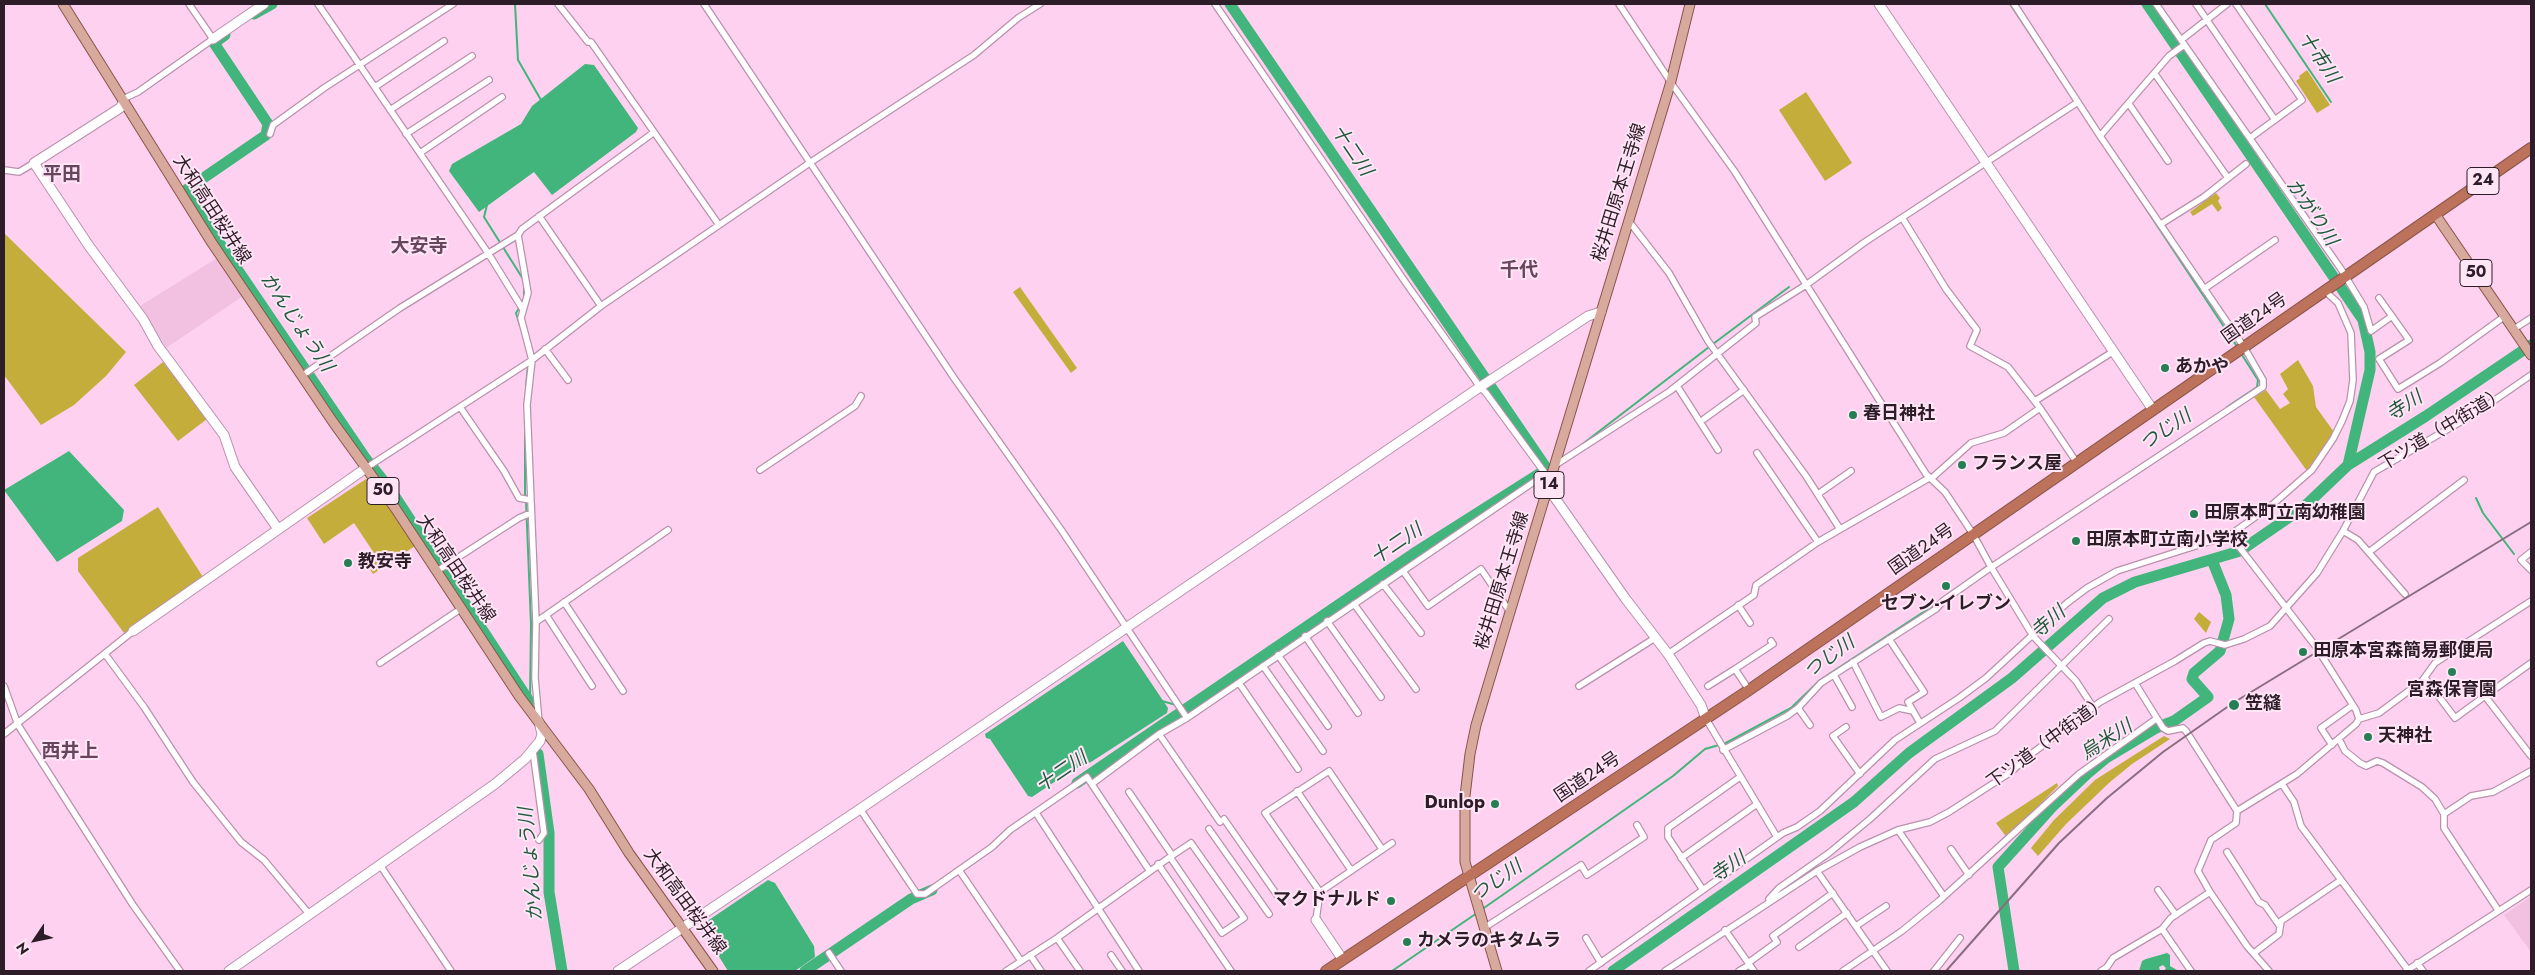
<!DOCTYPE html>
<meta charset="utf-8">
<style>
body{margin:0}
#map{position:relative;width:2535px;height:975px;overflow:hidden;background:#fdd1ef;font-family:Jost,sans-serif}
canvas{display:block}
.frame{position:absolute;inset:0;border:5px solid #2d1d28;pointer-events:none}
.north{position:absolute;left:10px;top:915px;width:50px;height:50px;-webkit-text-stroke:4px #ffe5f6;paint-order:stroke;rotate:236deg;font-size:14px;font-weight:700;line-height:20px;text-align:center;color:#2d1d28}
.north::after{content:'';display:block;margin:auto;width:18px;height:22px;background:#2d1d28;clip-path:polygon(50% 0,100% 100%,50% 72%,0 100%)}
</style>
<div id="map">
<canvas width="2535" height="975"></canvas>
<div class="frame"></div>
<div class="north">N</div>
</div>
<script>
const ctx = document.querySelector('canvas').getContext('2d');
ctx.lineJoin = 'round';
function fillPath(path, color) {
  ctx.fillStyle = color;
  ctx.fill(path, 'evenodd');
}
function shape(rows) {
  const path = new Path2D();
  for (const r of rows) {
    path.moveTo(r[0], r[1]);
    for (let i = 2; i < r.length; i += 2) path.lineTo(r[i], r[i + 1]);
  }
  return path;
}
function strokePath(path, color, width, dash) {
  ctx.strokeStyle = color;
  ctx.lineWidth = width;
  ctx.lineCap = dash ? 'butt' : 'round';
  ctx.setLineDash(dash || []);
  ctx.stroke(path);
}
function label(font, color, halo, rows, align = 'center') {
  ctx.font = font + ' Jost,"Noto Sans JP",sans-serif';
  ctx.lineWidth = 4;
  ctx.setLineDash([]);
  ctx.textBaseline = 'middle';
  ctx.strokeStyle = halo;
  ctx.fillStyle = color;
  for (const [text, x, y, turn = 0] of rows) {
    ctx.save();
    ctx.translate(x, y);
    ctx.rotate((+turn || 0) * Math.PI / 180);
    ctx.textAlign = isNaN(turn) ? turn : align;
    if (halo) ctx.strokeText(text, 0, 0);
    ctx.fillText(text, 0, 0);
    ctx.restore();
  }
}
const built = shape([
 [217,258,243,296,166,348,140,306],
 [2531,896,2531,952,2504,915]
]);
const green = shape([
 [2307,70,2330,105,2317,113,2296,81,2300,78,2299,76],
 [1806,92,1852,163,1825,181,1779,110],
 [2216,193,2220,198,2218,201,2222,208,2218,212,2212,204,2193,216,2190,212],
 [4,233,126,352,106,376,74,405,41,425,4,375],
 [1020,287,1077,368,1071,373,1013,292],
 [2298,360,2313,386,2316,407,2334,432,2313,465,2307,471,2254,397,2266,390,2280,409,2290,403,2283,394,2288,389,2280,374],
 [163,362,207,419,178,441,134,385],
 [369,477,415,546,373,574,366,563,376,556,354,523,324,544,307,518],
 [158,507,203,577,124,633,78,571,78,558],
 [2199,612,2211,622,2206,633,2194,619],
 [2164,736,2170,739,2132,764,2110,782,2066,824,2038,856,2031,848,2054,820,2095,780],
 [2057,783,2058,786,2007,838,1996,823]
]);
const water = shape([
 [585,64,594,65,638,128,636,132,552,195,534,172,479,212,449,171,452,164,521,124,532,106],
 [69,451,124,510,122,521,57,562,4,490],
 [1123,641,1168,708,1167,713,1091,762,1072,770,1032,797,1028,796,990,739,986,738,985,734],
 [768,880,775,883,814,946,815,957,795,971,728,971,700,926],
 [2167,953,2170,955,2170,966,2177,970,2183,971,2164,971,2166,968,2163,965,2159,967,2160,971,2139,971,2142,961,2146,959]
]);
const stream = shape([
 [515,4,518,60,541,100],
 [2010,4,2073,99],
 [2265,4,2331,102],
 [2119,168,2236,345],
 [487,205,484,217,523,279],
 [520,326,516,313,524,300,524,285],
 [1713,344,1789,287],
 [526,387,528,364],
 [2227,407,2257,387,2258,380,2242,355],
 [525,416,525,497],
 [1580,446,1709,347],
 [2476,498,2483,513,2514,554],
 [526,501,531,624,530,700],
 [1162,701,1176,705],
 [1724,744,1791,708,1820,680,1931,607,1986,567],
 [1481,910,1673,776,1705,749,1719,745],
 [1392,971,1477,913]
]);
const river = shape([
 [2147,4,2363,320,2370,352,2370,370,2348,465],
 [254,14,272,4],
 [225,35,214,43,268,124,266,135,186,190,191,201,366,459,390,489,531,704],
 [538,754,549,833,549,892,562,971],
 [1077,783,1413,554,1547,469,1230,4],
 [805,971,911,899,932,890],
 [1613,971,1854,802,1909,753,2012,678,2103,598,2135,582,2240,551,2304,507,2348,465,2426,416,2531,345],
 [2014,971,1998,867,2052,807,2088,773,2106,758,2156,728,2174,721,2208,697,2192,679,2194,673,2220,651,2229,619,2226,595,2212,560]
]);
const street = shape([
 [318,4,488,253,522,308],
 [558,4,588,42,591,42,719,225],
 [704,4,954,378,1062,531,1187,718],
 [1215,4,1408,286,1480,387,1486,393,1550,480],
 [1619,4,1674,87,1735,172,1926,474,1945,492,1973,534,1991,567,2033,636,2076,681,2093,707],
 [2156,4,2341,269,2364,307,2371,331,2392,316],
 [2196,4,2275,120],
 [2236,4,2302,100,2250,138],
 [2181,40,2227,4],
 [2155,74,2228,178],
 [375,87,444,41],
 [123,99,138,92,213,39,189,4],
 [2129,104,2168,161],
 [390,110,472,56],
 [270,134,273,125,324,88,453,4],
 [406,134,489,80],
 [2100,136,2169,56,2184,45],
 [420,153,502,97],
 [4,170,19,172,34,163],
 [539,216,601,306],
 [1903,219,1946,289,1977,330,1970,346,2008,367,2040,408,2077,463],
 [1628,220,1669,273,1708,341,1806,476,1840,529],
 [2161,224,2204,197,2246,164],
 [518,235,528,293,521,318,532,360,527,405,536,622,535,678,539,722],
 [2204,289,2275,240],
 [2379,298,2409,340,2379,359,2398,389,2440,363,2505,316],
 [2514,329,2531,318],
 [545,349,568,380],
 [303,375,400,308,518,235,522,229,653,133],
 [1677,386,1718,450],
 [2035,401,2114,351],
 [460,407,504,471,519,498,530,500],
 [1704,419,1744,390],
 [1757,453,1818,542],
 [1554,466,1670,391,1756,323,1755,317,1806,285,1865,242,2078,102],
 [366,468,532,360,601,306,811,162,974,55,1018,18,1040,4],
 [760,470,855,406,861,396],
 [1932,478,1971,443,2004,433,2040,408],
 [1818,494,1851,471],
 [2343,531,2358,540,2405,594],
 [2230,535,2317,648,2356,710,2359,719,2356,724,2297,774,2237,811],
 [2369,552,2464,480],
 [2531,552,2521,560,2531,570],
 [437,571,519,518,531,513],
 [1403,571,1428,606,1481,569,1510,612],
 [1383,584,1421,633],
 [564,602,623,691],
 [1354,604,1416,689],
 [1738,605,1750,623],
 [546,615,592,686],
 [1327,621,1381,697],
 [536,622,668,530],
 [1305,636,1358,713],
 [1889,639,1924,692,1908,702,1920,723],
 [105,654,144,707,193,782,241,842,264,860,310,915],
 [1668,654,1754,595,1756,585,1818,542,1929,478],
 [1278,655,1328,726],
 [1853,662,1881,717,1899,708,1913,711],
 [380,663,462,608],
 [2531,663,2485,696,2531,756],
 [1263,666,1323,751],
 [1834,675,1852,707],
 [2425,678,2455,718,2485,696],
 [1239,683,1298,769],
 [2135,683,2163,728,2168,731,2183,728,2186,731,2237,811,2236,823,2211,840,2198,871,2210,892,2247,946,2269,971],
 [4,686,18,725,133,905,180,971],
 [1579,686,1655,638],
 [1708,686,1735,669],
 [1749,690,1735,669,1773,644,1771,641],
 [1798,708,1810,725],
 [1706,719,1777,837],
 [2359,719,2379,713,2422,681,2435,663,2531,601],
 [1846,727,1833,736,1860,774],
 [4,734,133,631],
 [1159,734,1220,822],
 [2339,739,2345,751,2360,763,2366,766,2377,761,2383,763,2422,787,2435,799,2444,814,2444,828,2498,910],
 [2332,745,2321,728,2353,705],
 [1723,750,1787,716,1798,708,1821,683,1936,609,1943,601,1987,570,2263,387,2263,380,2244,347,2100,136,2014,4],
 [533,751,544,833,539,840],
 [1093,783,1159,734,1187,718,1544,475],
 [2282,784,2294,802,2301,826,2408,970],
 [1297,791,1351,870],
 [1129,792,1172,855],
 [860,809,917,894,925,894,992,847,1010,830,1087,777,1149,870],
 [1036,813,1139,971],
 [2444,814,2471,796,2493,792,2531,771],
 [1224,819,1277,895],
 [1209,829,1269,914],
 [1898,830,1943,895],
 [1191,843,1244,918,1222,933,1170,857,1191,843],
 [1951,849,1969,875],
 [2227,852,2259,902,2265,905,2279,925],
 [1681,858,1757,804],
 [1158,864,1231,971],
 [380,865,451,971],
 [959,870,1021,961],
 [1817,871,1887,971],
 [1703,890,1668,837,1668,828,1740,777],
 [2158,890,2176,915],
 [1320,892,1265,813,1329,771,1382,849],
 [1769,899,1779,888,1829,853,1870,819,1935,759,1995,731,2109,619],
 [1316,920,1320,892,1392,843],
 [1856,926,1886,906],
 [1484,928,1581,865,1587,875,1644,837,1637,825],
 [1725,930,1754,971],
 [1057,938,1080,971],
 [1586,938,1601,963],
 [1799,947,1847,913],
 [829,953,841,971],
 [2254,953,2279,934,2281,921,2341,880],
 [1030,955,1041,971],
 [1111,955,1122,971],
 [1748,963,1777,942,1773,936,1833,893],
 [2417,963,2423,971],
 [1006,971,1057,938,1170,857],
 [1589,971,1783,833,1797,827,1820,811,1895,740,1959,698,1986,678,2067,603,2087,588,2117,571,2230,535,2272,505,2312,470,2333,439,2342,421,2350,401,2353,380,2351,333,2338,303,2325,291],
 [1665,971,1817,871,1860,847,1898,830,1930,822,1949,812,2011,772,2026,758,2100,702,2175,661,2204,643,2210,641,2225,645,2244,639,2270,626,2317,573,2343,531,2374,472,2479,411,2531,375],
 [1739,971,1749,965],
 [1843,971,1902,931,1939,901,2079,774,2156,719],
 [1934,971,1960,938],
 [2101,971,2107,967,2113,958,2162,929],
 [2191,971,2162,929,2171,918,2210,892],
 [2406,971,2531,890]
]);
const secondary = shape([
 [1879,4,2153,410],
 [213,39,264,4],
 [124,102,120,108,34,163,89,246,143,319,158,346,224,435,235,467,278,529],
 [1548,488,1625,598,1668,654,1701,705,1706,719],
 [133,631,366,468],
 [1316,920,1343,960],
 [229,971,495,784,525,759,540,741,542,734,539,722],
 [618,971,860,809,1480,387,1588,316,1601,312]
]);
const primary = shape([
 [63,4,212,243,333,422,395,508,519,696,589,789,629,853,713,971],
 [2435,214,2531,355],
 [1497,971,1465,862,1465,796,1470,754,1476,725,1510,612,1670,85,1690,4]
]);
const highway = shape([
 [1326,971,1749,690,2531,148]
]);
const rail = shape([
 [1946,971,2059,843,2107,798,2163,752,2233,703,2531,522]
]);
const markers = [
 [2165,368,5,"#267f54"],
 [1853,415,5,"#267f54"],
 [1962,465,5,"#267f54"],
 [2194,514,5,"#267f54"],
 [2076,541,5,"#267f54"],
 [348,563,5,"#267f54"],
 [1946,586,5,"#267f54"],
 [2303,652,5,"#267f54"],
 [2452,672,5,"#267f54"],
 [2234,705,6,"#267f54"],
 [2368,737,5,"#267f54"],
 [1495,804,5,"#267f54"],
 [1391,901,5,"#267f54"],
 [1407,942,5,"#267f54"]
];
const shields = [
 [2483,181,32],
 [2476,273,32],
 [1549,485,30],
 [383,491,32]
];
const shieldNames = [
 ["24",2483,181],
 ["50",2476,273],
 ["14",1549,485],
 ["50",383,491]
];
const streetNames = [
 ["桜井田原本王寺線",1620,193,-73],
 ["大和高田桜井線",211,210,57],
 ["国道24号",2255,319,-35],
 ["下ツ道（中街道）",2443,430,-31],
 ["国道24号",1922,550,-35],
 ["大和高田桜井線",455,569,56],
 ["桜井田原本王寺線",1503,581,-73],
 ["下ツ道（中街道）",2048,743,-36],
 ["国道24号",1588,778,-34],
 ["大和高田桜井線",684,902,54]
];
const poiNames = [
 ["あかや",2175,368],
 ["春日神社",1863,415],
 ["フランス屋",1972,465],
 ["田原本町立南幼稚園",2204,514],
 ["田原本町立南小学校",2086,541],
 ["教安寺",358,563],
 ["セブン-イレブン",1946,605,"center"],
 ["田原本宮森簡易郵便局",2313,652],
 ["宮森保育園",2452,691,"center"],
 ["笠縫",2245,705],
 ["天神社",2378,737],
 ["Dunlop",1485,804,"right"],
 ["マクドナルド",1381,901,"right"],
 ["カメラのキタムラ",1417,942]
];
const waterNames = [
 ["十市川",2318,58,56],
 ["十二川",1351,151,56],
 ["かがり川",2311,213,56],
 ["かんじょう川",296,323,56],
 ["寺川",2405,407,-33],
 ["つじ川",2166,431,-34],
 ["十二川",1397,545,-34],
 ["寺川",2049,623,-41],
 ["つじ川",1830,658,-36],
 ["烏米川",2107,741,-33],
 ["十二川",1062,773,-34],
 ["かんじょう川",532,864,-95],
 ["寺川",1729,868,-35],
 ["つじ川",1497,882,-35]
];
const neighbourhoodNames = [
 ["平田",62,175],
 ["大安寺",419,247],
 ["千代",1519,271],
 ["西井上",70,752]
];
fillPath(built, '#f2c1e2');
fillPath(green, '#c4ad3b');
fillPath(water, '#41b57b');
strokePath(stream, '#41b57b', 2);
strokePath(river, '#41b57b', 11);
strokePath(street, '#ba91ad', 8);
strokePath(secondary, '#ba91ad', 11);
strokePath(primary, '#8a5449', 11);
strokePath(highway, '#8a5449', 12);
strokePath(street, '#fff', 5.5);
strokePath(secondary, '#fff', 9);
strokePath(primary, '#d7aa9d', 9);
strokePath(highway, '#bc725b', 10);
strokePath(rail, '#8a6d81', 2);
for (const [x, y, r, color] of markers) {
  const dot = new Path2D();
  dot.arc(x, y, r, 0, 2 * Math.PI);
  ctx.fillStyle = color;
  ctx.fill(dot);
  strokePath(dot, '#ffe5f6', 2);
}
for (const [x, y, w] of shields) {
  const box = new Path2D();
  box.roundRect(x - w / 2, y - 13.5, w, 27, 4);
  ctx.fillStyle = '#ffe5f6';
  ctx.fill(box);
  strokePath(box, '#2d1d28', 1);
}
label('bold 16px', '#2d1d28', null, shieldNames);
label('18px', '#2d1d28', '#ffe5f6', streetNames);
label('bold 18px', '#2d1d28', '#ffe5f6', poiNames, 'left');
label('italic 19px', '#205b3d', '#ffe5f6', waterNames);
label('bold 19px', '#68455e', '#ffe5f6', neighbourhoodNames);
</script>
